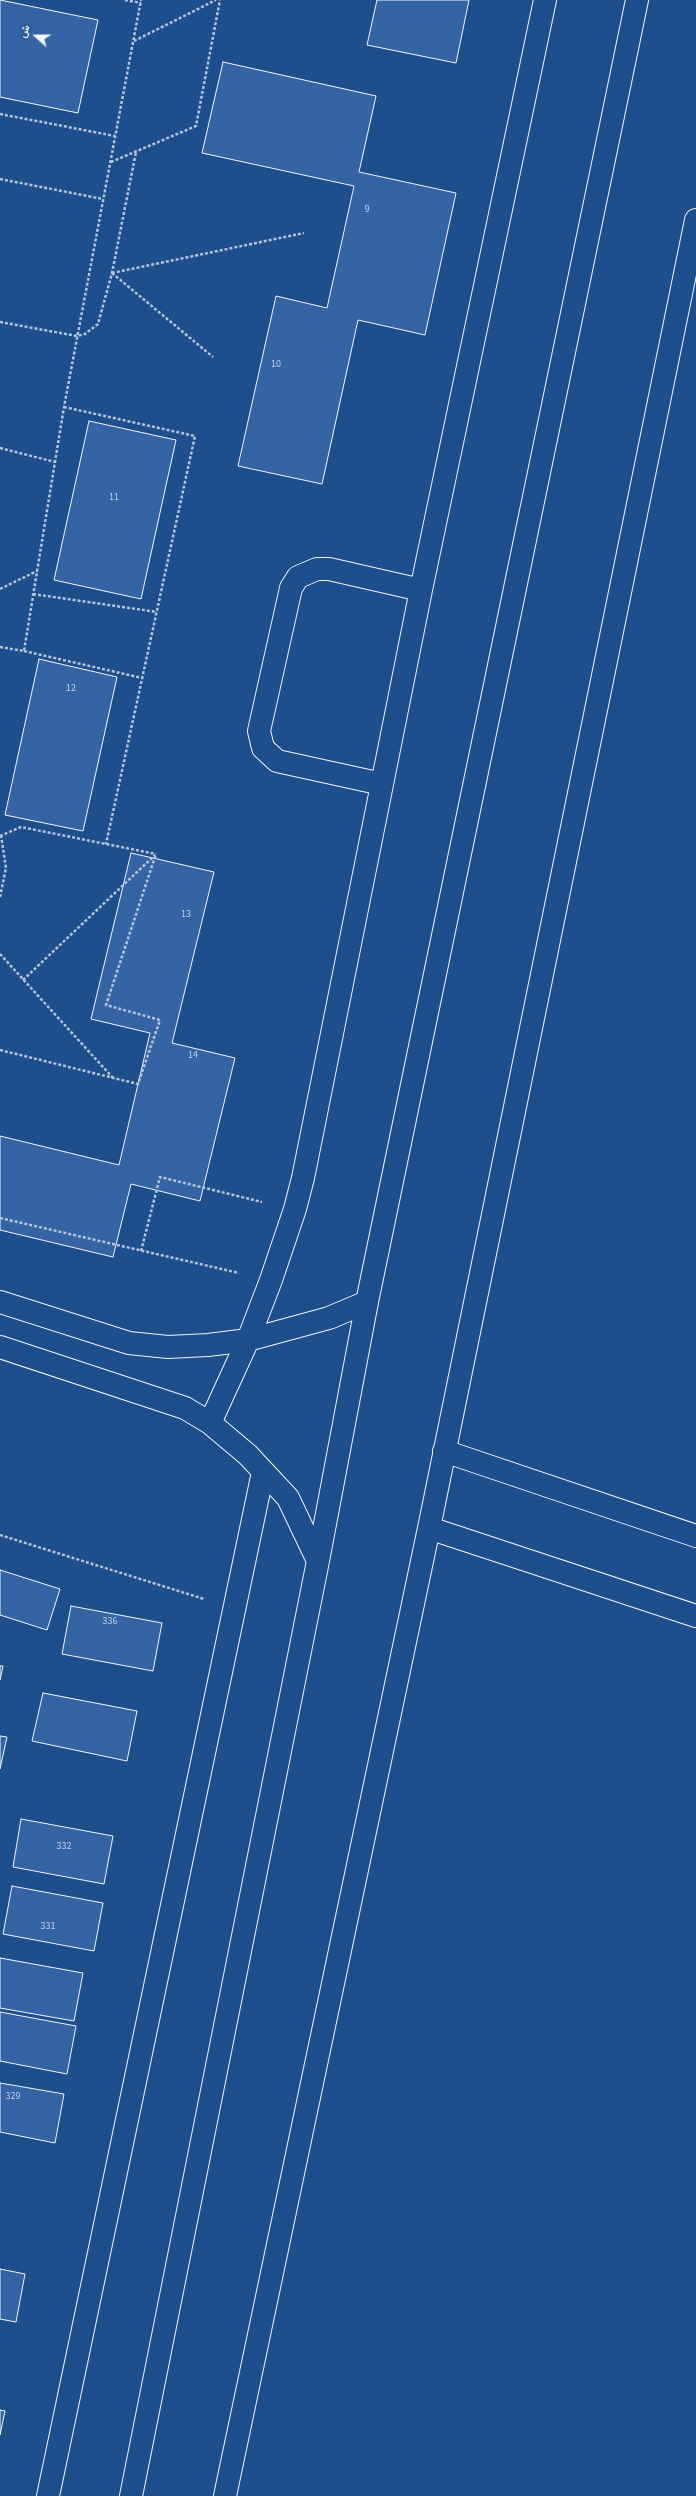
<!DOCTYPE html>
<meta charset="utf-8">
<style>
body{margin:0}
#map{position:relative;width:696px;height:2496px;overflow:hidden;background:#1f4e8c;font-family:"Source Sans 3",Vazirmatn,sans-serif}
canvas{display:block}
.north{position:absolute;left:16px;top:16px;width:40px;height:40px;-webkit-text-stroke:3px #1f4e8c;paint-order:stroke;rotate:291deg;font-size:11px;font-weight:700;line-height:16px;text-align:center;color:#f2f6ff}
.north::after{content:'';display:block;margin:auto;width:14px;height:18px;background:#f2f6ff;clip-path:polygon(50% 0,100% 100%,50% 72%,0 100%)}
</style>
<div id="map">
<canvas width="696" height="2496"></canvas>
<div class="north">ش</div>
</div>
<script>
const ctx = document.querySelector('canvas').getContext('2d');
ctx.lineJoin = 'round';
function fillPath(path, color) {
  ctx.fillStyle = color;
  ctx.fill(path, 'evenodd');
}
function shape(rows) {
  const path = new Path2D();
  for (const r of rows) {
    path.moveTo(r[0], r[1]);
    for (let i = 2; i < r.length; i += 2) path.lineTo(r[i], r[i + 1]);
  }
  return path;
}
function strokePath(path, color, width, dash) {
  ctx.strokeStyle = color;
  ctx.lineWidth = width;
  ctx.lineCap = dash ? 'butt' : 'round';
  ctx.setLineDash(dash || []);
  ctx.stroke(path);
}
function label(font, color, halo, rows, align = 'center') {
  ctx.font = font + ' "Source Sans 3",sans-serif';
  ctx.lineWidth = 3;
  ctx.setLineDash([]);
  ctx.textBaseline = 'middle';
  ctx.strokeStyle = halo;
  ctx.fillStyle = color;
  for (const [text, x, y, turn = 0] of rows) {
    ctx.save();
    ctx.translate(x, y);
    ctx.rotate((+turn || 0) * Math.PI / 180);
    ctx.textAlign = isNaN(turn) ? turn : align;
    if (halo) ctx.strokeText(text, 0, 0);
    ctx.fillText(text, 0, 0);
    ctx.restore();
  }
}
const building = shape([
 [0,0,98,20,78,113,0,97,0,0],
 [377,0,469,0,456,63,367,45,377,0],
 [223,62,376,96,359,172,456,193,425,335,358,320,322,484,238,466,276,296,327,308,354,186,202,153,223,62],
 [89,421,176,440,141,599,54,580,89,421],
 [39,659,117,677,83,831,5,815,39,659],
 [131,853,214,872,172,1043,235,1058,200,1201,131,1184,113,1257,0,1230,0,1136,119,1165,150,1033,91,1019,131,853],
 [0,1570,60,1589,47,1630,0,1615,0,1570],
 [71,1606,162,1623,153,1671,62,1654,71,1606],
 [0,1666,3,1666,0,1680,0,1666],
 [43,1693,137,1711,127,1761,32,1741,43,1693],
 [0,1736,7,1737,0,1769,0,1736],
 [21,1819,113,1836,104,1884,13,1867,21,1819],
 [12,1886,103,1903,94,1951,3,1934,12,1886],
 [0,1958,83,1973,74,2021,0,2008,0,1958],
 [0,2012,76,2026,67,2074,0,2061,0,2012],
 [0,2083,64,2094,55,2143,0,2132,0,2083],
 [0,2269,25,2274,16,2322,0,2319,0,2269],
 [0,2410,5,2411,0,2435,0,2410]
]);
const path = shape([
 [125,0,141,3],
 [134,41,216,0],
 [0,114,115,136],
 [111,162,196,126,220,0],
 [0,179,103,199],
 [112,273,304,233],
 [112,273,213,357],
 [0,322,77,336,85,334,98,324,112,273,136,152],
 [64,407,195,436,106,844],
 [0,448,55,462],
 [0,589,37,571],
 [33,594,157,612],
 [0,647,24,651,64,407,141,0],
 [24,651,142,678],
 [0,836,21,827,156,854],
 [0,897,6,868,1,835],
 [0,954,113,1078],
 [23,980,155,855],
 [0,1050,138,1084,160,1020,106,1005,156,854],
 [0,1218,239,1273],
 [141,1251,160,1177,262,1202],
 [0,1535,204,1599]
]);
const minor = shape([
 [382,784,277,761,263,748,259,731,291,588,298,577,317,569,329,569,421,590],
 [0,1302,129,1343,168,1347,208,1345,248,1340,329,1318,367,1302],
 [0,1347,185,1408,210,1423,248,1455,288,1498,318,1561],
 [210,1423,248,1340,271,1280,295,1209,303,1178,421,590,545,0],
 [444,1451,696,1536],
 [429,1528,696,1616],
 [48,2496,263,1472],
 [131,2496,318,1561,367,1302,637,0],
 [225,2496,429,1528,696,220]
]);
const numberNames = [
 ["9",367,210],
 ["10",276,365],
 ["11",114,498],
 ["12",71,689],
 ["13",186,915],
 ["14",193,1056],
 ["336",110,1622],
 ["332",64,1847],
 ["331",48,1927],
 ["329",13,2097]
];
fillPath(building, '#3563a3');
strokePath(building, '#f2f6ff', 1);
strokePath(minor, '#f2f6ff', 24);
strokePath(path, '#b3c4dc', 2.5, [3, 2]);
strokePath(minor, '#1f4e8c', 22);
label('10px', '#c3d1e8', null, numberNames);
</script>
